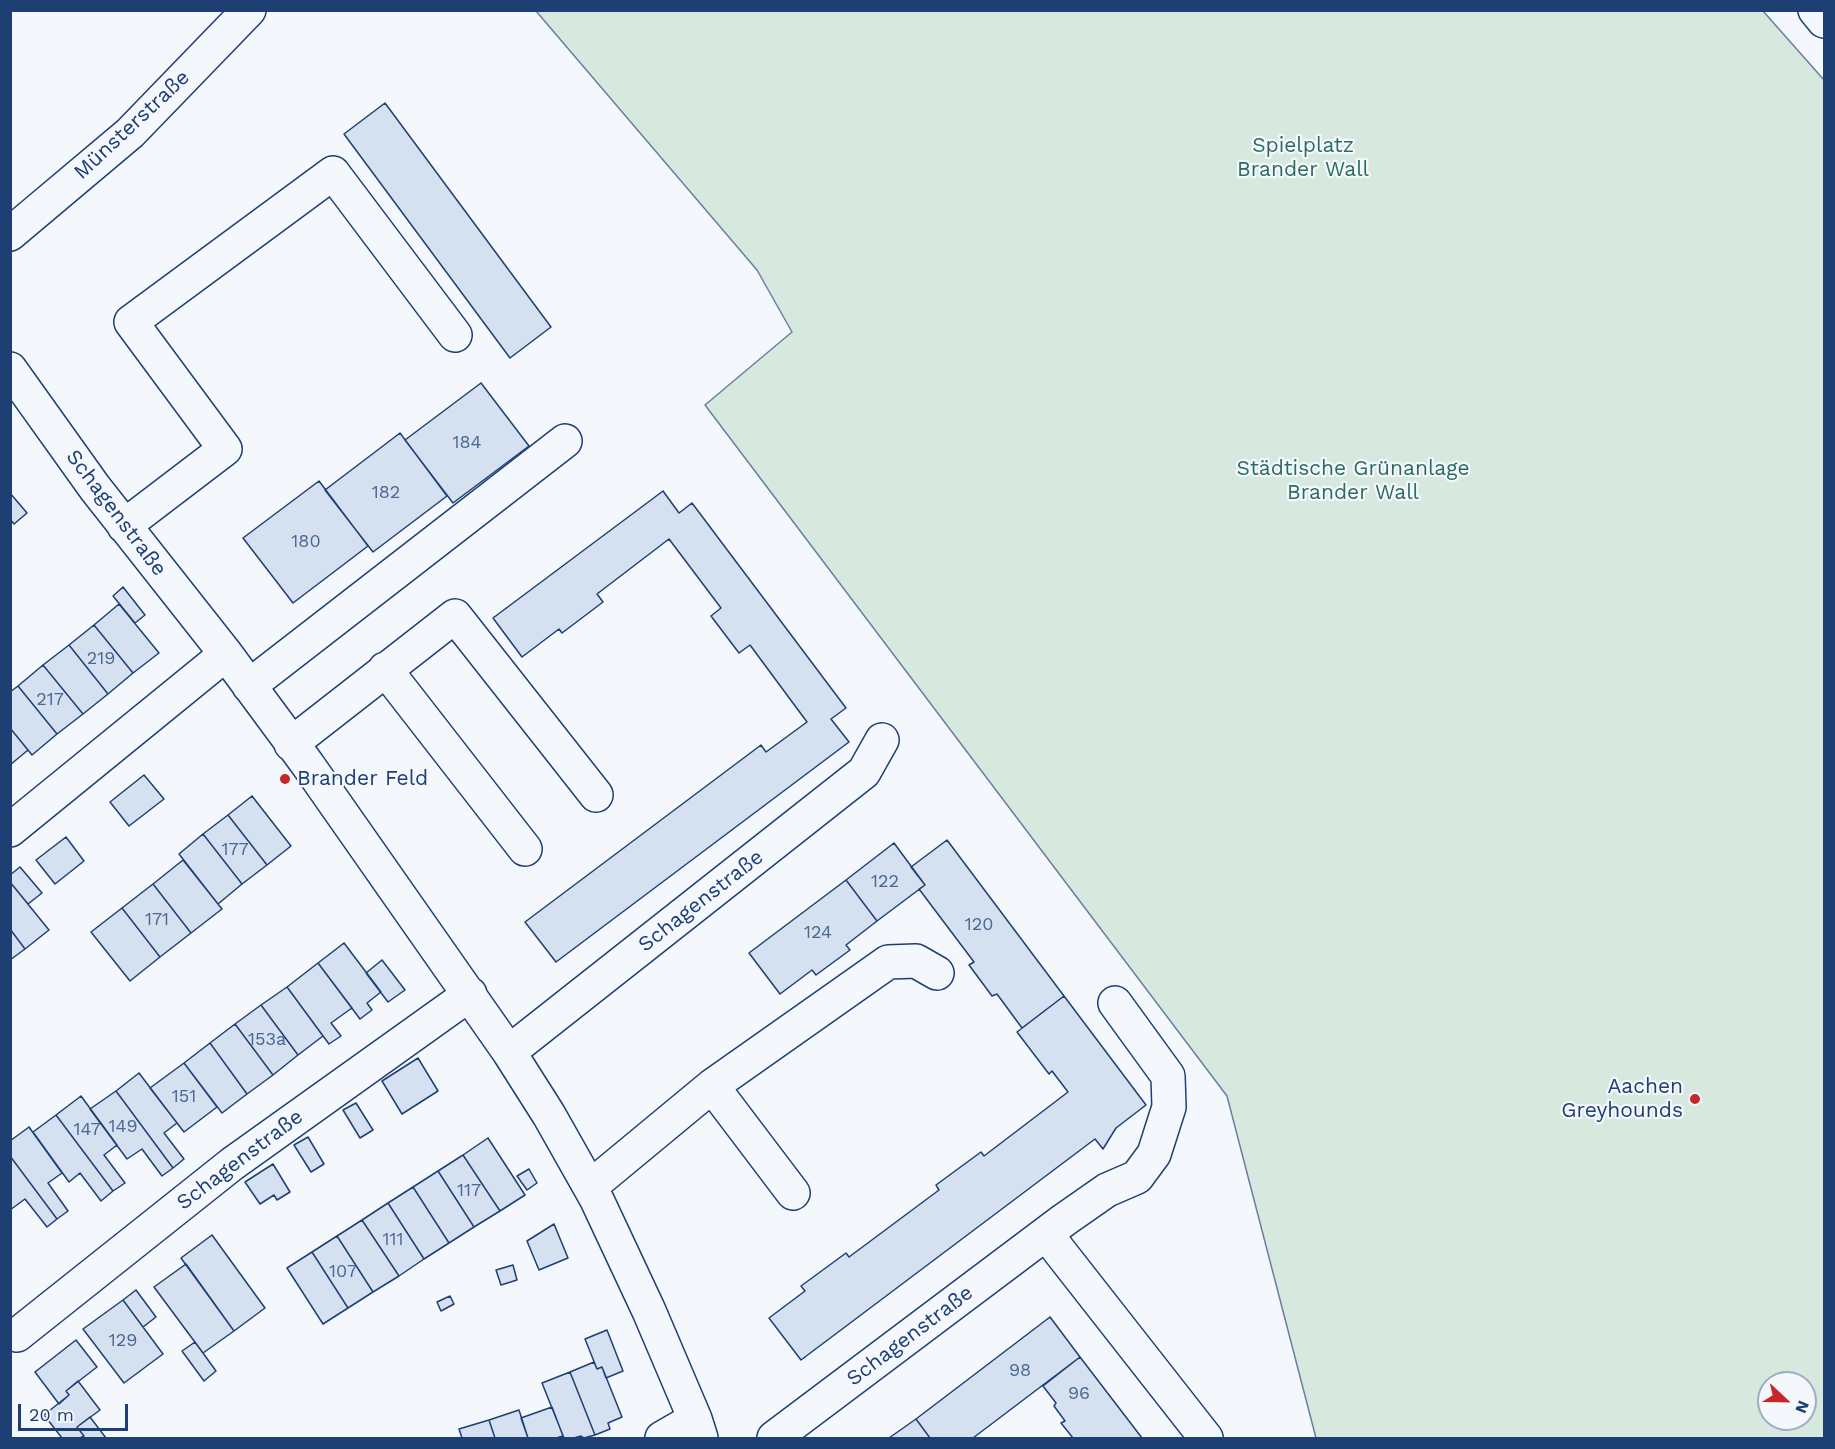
<!DOCTYPE html>
<meta charset="utf-8">
<style>
body{margin:0}
#map{position:relative;width:1835px;height:1449px;overflow:hidden;background:#f4f7fb;font-family:"Work Sans",sans-serif}
canvas{display:block}
.frame{position:absolute;inset:0;border:12px solid #1d3f73;pointer-events:none}
.north{position:absolute;left:1757px;top:1371px;width:60px;height:60px;box-sizing:border-box;background:#f4f7fb;border:2px solid #9eadc5;border-radius:50%;rotate:112deg;font-size:16px;font-weight:700;line-height:24px;text-align:center;color:#1d3f73}
.north::after{content:'';display:block;margin:auto;width:21px;height:27px;background:#c62828;clip-path:polygon(50% 0,100% 100%,50% 72%,0 100%)}
.scale{position:absolute;left:18px;top:1404px;width:110px;height:27px;box-sizing:border-box;border:3px solid #1d3f73;border-top:0;padding-left:8px;font-size:18px;line-height:21px;white-space:nowrap;color:#1d3f73;-webkit-text-stroke:4px #f4f7fb;paint-order:stroke}
</style>
<div id="map">
<canvas width="1835" height="1449"></canvas>
<div class="frame"></div>
<div class="north">N</div>
<div class="scale">20 m</div>
</div>
<script>
const ctx = document.querySelector('canvas').getContext('2d');
ctx.lineJoin = 'round';
function fillPath(path, color) {
  ctx.fillStyle = color;
  ctx.fill(path, 'evenodd');
}
function shape(rows) {
  const path = new Path2D();
  for (const r of rows) {
    path.moveTo(r[0], r[1]);
    for (let i = 2; i < r.length; i += 2) path.lineTo(r[i], r[i + 1]);
  }
  return path;
}
function strokePath(path, color, width, dash) {
  ctx.strokeStyle = color;
  ctx.lineWidth = width;
  ctx.lineCap = dash ? 'butt' : 'round';
  ctx.setLineDash(dash || []);
  ctx.stroke(path);
}
function label(font, color, halo, rows, align = 'center') {
  ctx.font = font + ' "Work Sans",sans-serif';
  ctx.lineWidth = 4.5;
  ctx.setLineDash([]);
  ctx.textBaseline = 'middle';
  ctx.strokeStyle = halo;
  ctx.fillStyle = color;
  for (const [text, x, y, turn = 0] of rows) {
    ctx.save();
    ctx.translate(x, y);
    ctx.rotate((+turn || 0) * Math.PI / 180);
    ctx.textAlign = isNaN(turn) ? turn : align;
    if (halo) ctx.strokeText(text, 0, 0);
    ctx.fillText(text, 0, 0);
    ctx.restore();
  }
}
const green = shape([
 [536,11,1763,11,1824,80,1824,1438,1316,1438,1227,1096,705,405,792,332,757,270,536,11],
 [1769,1383,1805,1383,1805,1419,1769,1419,1769,1383]
]);
const building = shape([
 [385,103,551,327,510,358,344,134,385,103],
 [481,383,529,446,453,503,405,440,481,383],
 [400,433,447,496,373,552,325,490,400,433],
 [319,481,368,546,293,603,243,538,319,481],
 [663,491,679,513,692,503,846,708,831,719,849,742,556,962,525,922,761,745,766,752,807,722,750,645,739,653,711,616,721,608,669,539,597,594,603,602,562,633,559,629,522,657,493,618,663,491],
 [10,493,27,513,14,524,10,519,10,493],
 [123,587,145,615,135,623,113,596,123,587],
 [119,604,159,653,133,673,94,625,119,604],
 [94,625,133,673,108,694,69,645,94,625],
 [69,645,108,694,83,714,43,665,69,645],
 [43,665,83,714,57,734,18,686,43,665],
 [18,686,57,734,32,755,10,728,10,692,18,686],
 [10,728,28,750,10,765,10,728],
 [144,775,164,799,129,826,110,802,144,775],
 [252,796,291,846,267,865,228,815,252,796],
 [228,815,267,865,242,884,203,834,228,815],
 [203,834,242,884,218,904,179,854,203,834],
 [66,837,84,861,55,884,36,860,66,837],
 [947,840,1064,996,1022,1028,997,994,992,996,969,965,974,962,919,889,925,885,911,867,947,840],
 [894,843,925,885,877,921,846,880,894,843],
 [183,860,222,909,191,933,153,884,183,860],
 [20,867,42,893,28,904,10,882,10,875,20,867],
 [846,880,877,921,846,945,850,950,816,975,812,970,780,994,749,953,846,880],
 [10,882,49,930,25,949,10,929,10,882],
 [153,884,191,933,160,957,122,908,153,884],
 [122,908,160,957,130,981,91,932,122,908],
 [10,929,25,949,10,960,10,929],
 [344,943,381,992,367,1003,372,1010,360,1019,318,963,344,943],
 [382,960,405,990,388,1002,366,973,382,960],
 [318,963,352,1008,331,1023,341,1036,329,1044,287,987,318,963],
 [287,987,323,1036,298,1055,261,1005,287,987],
 [1064,996,1146,1105,1116,1128,1103,1149,1095,1139,801,1360,769,1318,805,1291,801,1286,846,1253,849,1257,939,1190,936,1185,981,1152,984,1156,1068,1092,1052,1071,1049,1074,1017,1032,1064,996],
 [261,1005,298,1055,273,1075,235,1024,261,1005],
 [235,1024,273,1075,247,1094,210,1043,235,1024],
 [210,1043,247,1094,222,1113,184,1063,210,1043],
 [418,1058,438,1091,402,1114,382,1081,418,1058],
 [184,1063,217,1107,184,1132,150,1088,184,1063],
 [139,1073,177,1123,164,1133,184,1159,173,1168,116,1091,139,1073],
 [116,1091,173,1168,162,1176,142,1149,127,1159,90,1109,116,1091],
 [81,1096,117,1145,104,1155,125,1183,113,1191,56,1115,81,1096],
 [356,1103,373,1130,360,1138,343,1110,356,1103],
 [56,1115,113,1191,101,1201,80,1173,69,1182,33,1132,56,1115],
 [29,1127,62,1173,48,1183,68,1211,57,1219,10,1156,10,1141,29,1127],
 [308,1137,324,1164,311,1172,294,1145,308,1137],
 [488,1138,525,1195,500,1211,463,1155,488,1138],
 [463,1155,500,1211,474,1227,438,1171,463,1155],
 [10,1156,57,1219,47,1227,25,1199,10,1210,10,1156],
 [273,1164,290,1192,277,1200,274,1195,260,1204,245,1182,273,1164],
 [529,1169,537,1183,527,1190,517,1176,529,1169],
 [438,1171,474,1227,449,1243,413,1187,438,1171],
 [413,1187,449,1243,424,1259,388,1203,413,1187],
 [388,1203,424,1259,399,1276,362,1220,388,1203],
 [362,1220,399,1276,373,1292,337,1236,362,1220],
 [554,1224,568,1258,539,1270,527,1241,554,1224],
 [212,1235,265,1308,234,1331,181,1258,212,1235],
 [337,1236,373,1292,348,1308,312,1252,337,1236],
 [312,1252,348,1308,323,1324,287,1268,312,1252],
 [186,1264,234,1331,203,1353,154,1287,186,1264],
 [513,1265,517,1280,501,1285,496,1270,513,1265],
 [136,1290,156,1317,143,1327,123,1300,136,1290],
 [450,1296,454,1304,441,1311,437,1302,450,1296],
 [123,1300,163,1354,124,1383,83,1329,123,1300],
 [1050,1317,1080,1357,973,1438,930,1438,916,1419,1050,1317],
 [607,1330,623,1371,606,1378,602,1367,597,1369,585,1339,607,1330],
 [76,1340,97,1367,66,1391,69,1395,59,1404,35,1372,76,1340],
 [195,1342,216,1371,204,1381,182,1351,195,1342],
 [1080,1357,1142,1438,1073,1438,1061,1423,1065,1421,1054,1406,1056,1403,1043,1386,1080,1357],
 [594,1362,597,1369,602,1367,622,1417,608,1423,610,1429,595,1435,570,1372,594,1362],
 [570,1372,595,1435,584,1438,581,1436,574,1438,564,1438,542,1383,570,1372],
 [78,1381,100,1410,77,1427,84,1436,80,1438,62,1438,44,1415,69,1395,66,1391,78,1381],
 [552,1407,563,1436,556,1438,528,1438,521,1418,552,1407],
 [519,1410,528,1438,495,1438,489,1420,519,1410],
 [90,1417,106,1438,80,1438,84,1436,77,1427,90,1417],
 [916,1419,930,1438,889,1438,916,1419],
 [489,1420,495,1438,462,1438,459,1429,489,1420]
]);
const minor = shape([
 [10,234,130,133,249,10],
 [10,369,95,488,226,654,308,765,509,1052,549,1115,597,1200,649,1311,695,1419,701,1438],
 [124,526,225,449,131,322,333,173,455,335],
 [385,669,525,849],
 [249,686,565,441],
 [291,744,455,616,596,795],
 [10,830,226,654],
 [509,1052,864,772,882,740],
 [712,1086,793,1193],
 [590,1187,712,1086,888,962,916,961,937,973],
 [1046,1234,1206,1438],
 [17,1335,232,1164,470,994],
 [662,1438,695,1419],
 [774,1438,1064,1220,1107,1190,1137,1177,1154,1154,1169,1107,1168,1076,1115,1003]
]);
const highway = shape([
 [1815,10,1824,21]
]);
const markers = [
 [285,779,6,"#c62828"],
 [1695,1099,6,"#c62828"]
];
const numberNames = [
 ["184",467,443],
 ["182",386,493],
 ["180",306,542],
 ["219",101,659],
 ["217",50,700],
 ["177",235,850],
 ["122",885,882],
 ["171",157,920],
 ["120",979,925],
 ["124",818,933],
 ["153a",267,1040],
 ["151",184,1097],
 ["149",123,1127],
 ["147",87,1130],
 ["117",469,1191],
 ["111",393,1240],
 ["107",343,1272],
 ["129",123,1341],
 ["98",1020,1371],
 ["96",1079,1394]
];
const streetNames = [
 ["Münsterstraße",132,125,-43],
 ["Schagenstraße",116,513,53],
 ["Schagenstraße",701,901,-38],
 ["Schagenstraße",240,1160,-37],
 ["Schagenstraße",910,1336,-37]
];
const parkNames = [
 ["Spielplatz",1303,146],
 ["Brander Wall",1303,170],
 ["Städtische Grünanlage",1353,469],
 ["Brander Wall",1353,493]
];
const poiNames = [
 ["Brander Feld",297,779],
 ["Aachen",1683,1087,"right"],
 ["Greyhounds",1683,1111,"right"]
];
fillPath(green, '#d7e8df');
strokePath(green, '#687fa3', 1.5);
fillPath(building, '#d5e0f0');
strokePath(building, '#1d3f73', 1.5);
strokePath(minor, '#1d3f73', 36);
strokePath(highway, '#1d3f73', 36);
strokePath(minor, '#f4f7fb', 33);
strokePath(highway, '#f4f7fb', 33);
for (const [x, y, r, color] of markers) {
  const dot = new Path2D();
  dot.arc(x, y, r, 0, 2 * Math.PI);
  ctx.fillStyle = color;
  ctx.fill(dot);
  strokePath(dot, '#f4f7fb', 2);
}
label('18px', '#4b6792', null, numberNames);
label('21px', '#1d3f73', '#f4f7fb', streetNames);
label('21px', '#2c6c60', '#f4f7fb', parkNames);
label('21px', '#1d3f73', '#f4f7fb', poiNames, 'left');
</script>
